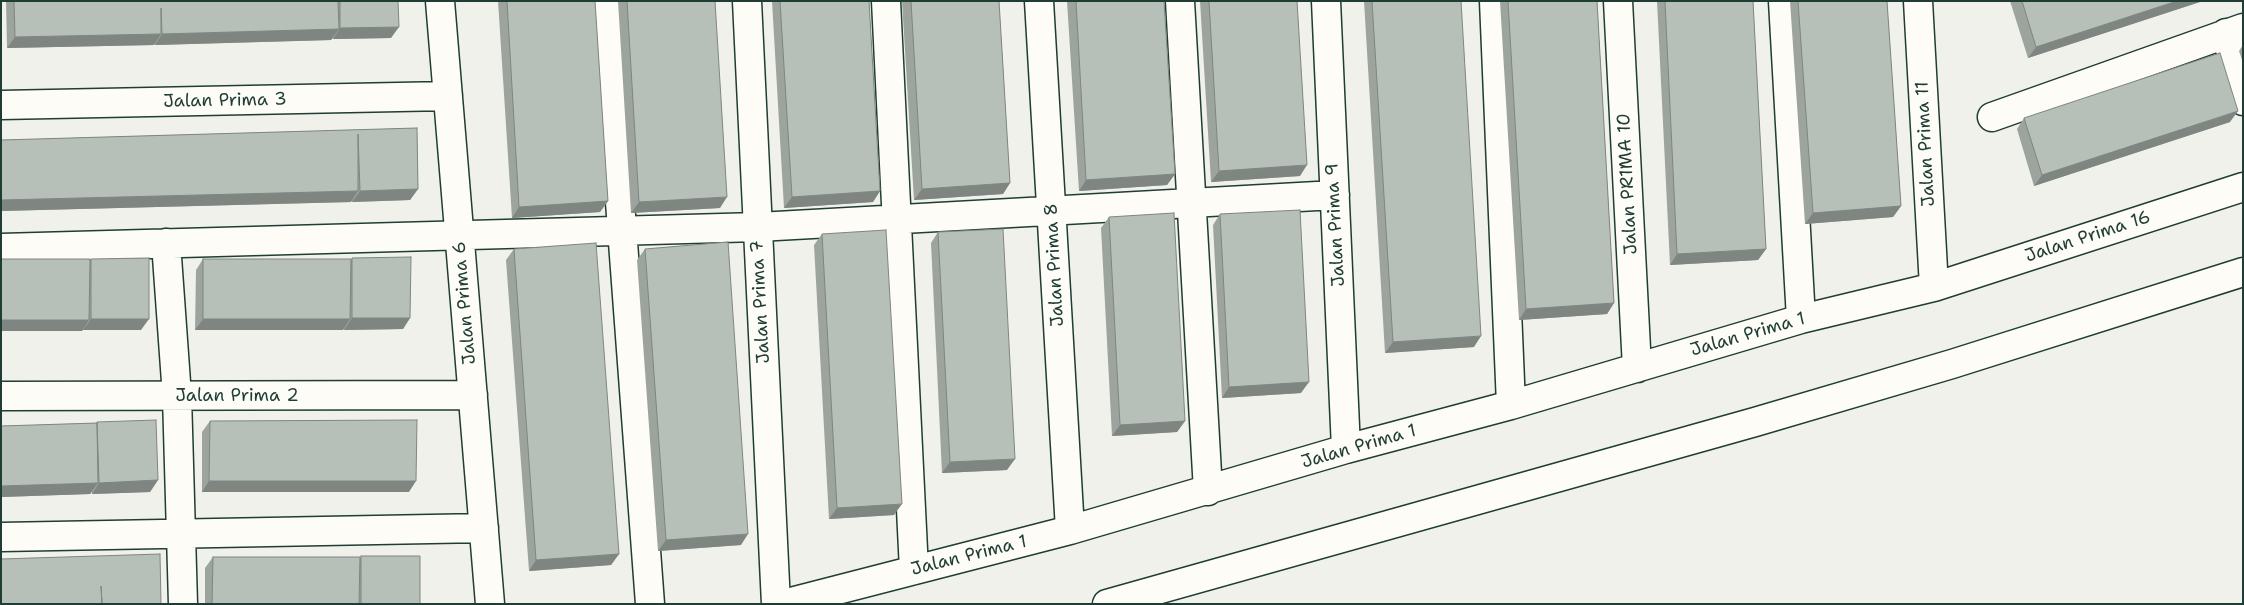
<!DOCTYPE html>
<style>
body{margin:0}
#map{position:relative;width:2244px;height:605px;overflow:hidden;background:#f0f1eb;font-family:"Shantell Sans",sans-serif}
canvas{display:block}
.frame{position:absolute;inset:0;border:2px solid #1f3d34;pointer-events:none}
</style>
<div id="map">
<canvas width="2244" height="605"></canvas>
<div class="frame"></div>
</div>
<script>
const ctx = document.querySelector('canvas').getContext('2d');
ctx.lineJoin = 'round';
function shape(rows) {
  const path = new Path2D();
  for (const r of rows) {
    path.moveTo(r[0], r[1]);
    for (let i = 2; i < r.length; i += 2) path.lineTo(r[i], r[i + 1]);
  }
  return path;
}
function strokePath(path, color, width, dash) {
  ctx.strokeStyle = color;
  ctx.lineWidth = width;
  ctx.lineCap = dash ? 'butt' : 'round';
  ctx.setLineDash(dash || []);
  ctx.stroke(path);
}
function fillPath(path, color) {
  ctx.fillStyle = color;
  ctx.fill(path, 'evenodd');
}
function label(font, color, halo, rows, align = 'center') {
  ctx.font = font + ' "Shantell Sans",sans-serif';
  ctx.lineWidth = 4;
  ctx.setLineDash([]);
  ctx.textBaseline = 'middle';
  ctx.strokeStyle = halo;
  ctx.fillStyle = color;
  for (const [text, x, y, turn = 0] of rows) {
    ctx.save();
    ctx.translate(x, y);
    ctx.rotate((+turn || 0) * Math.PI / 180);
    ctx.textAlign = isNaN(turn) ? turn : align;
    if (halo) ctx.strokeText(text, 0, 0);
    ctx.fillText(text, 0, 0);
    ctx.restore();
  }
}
const minor = shape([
 [440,1,490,604],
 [605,1,650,604],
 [747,1,776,604],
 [886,1,914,570],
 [1039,1,1070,530],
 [1180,1,1208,491],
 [1326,1,1346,449],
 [1494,1,1511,405],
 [1618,1,1637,368],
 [1783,1,1801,319],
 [1918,1,1934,287],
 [2226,33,2243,101],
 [1,105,448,96],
 [1992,117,2243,28],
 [166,243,177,396,183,604],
 [1,248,758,227,1335,195],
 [1,396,473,395],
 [1,537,484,528],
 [783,604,1070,530,1346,449,1511,405,1801,319,1934,287,2243,187],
 [1107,604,1755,422,1952,364,2243,272]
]);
const wall = shape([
 [6,1,398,1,391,38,333,39,333,38,331,40,155,45,155,43,154,45,7,48],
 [498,1,595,1,608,201,600,212,512,218],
 [618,1,715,1,720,208,631,213],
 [772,1,869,1,880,191,873,202,784,208],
 [902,1,999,1,1010,183,1003,194,914,200],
 [1067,1,1164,1,1175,174,1167,185,1079,191],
 [1200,1,1297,1,1300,176,1211,182],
 [1364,1,1461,1,1474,347,1385,353],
 [1500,1,1597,1,1614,303,1607,314,1519,320],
 [1657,1,1753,1,1766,249,1758,260,1670,265],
 [1790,1,1887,1,1901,206,1893,217,1805,224],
 [2010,1,2203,1,2028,58],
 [2243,45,2243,63,2239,51],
 [2024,118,2230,122,2034,186,2017,129],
 [417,128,418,189,410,200,352,202,352,200,351,202,1,211,1,140],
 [1220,214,1301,393,1222,398,1213,225],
 [1109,217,1185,421,1177,432,1112,436,1101,228],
 [938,232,1007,470,942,473,931,243],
 [822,234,894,515,829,519,814,245],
 [514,249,619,554,611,565,529,571,506,260],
 [645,249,741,545,658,551,637,260],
 [352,258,410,318,403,329,344,330,344,328,343,330,195,330,196,270,203,259,351,260],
 [91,259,141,330,83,330,83,329,82,331,90,261],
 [210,421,409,492,202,492,202,432],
 [97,422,158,480,150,492,92,494,92,492,90,494,1,497,1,426,97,423],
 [361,556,420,604,205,604,205,568,213,557,360,558]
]);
const shadedWall = shape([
 [2177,1,2203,1,2028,58,2036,47],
 [399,27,391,38,333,39,340,28],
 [339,29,331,40,155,45,162,34],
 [161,34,154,45,7,48,15,37],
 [2238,111,2230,122,2034,186,2042,175],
 [1307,165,1300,176,1211,182,1219,171],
 [1175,174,1167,185,1079,191,1086,180],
 [1010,183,1003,194,914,200,922,189],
 [418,189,410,200,352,202,360,191],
 [358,191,351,202,1,211,1,200],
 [880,191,873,202,784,208,792,197],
 [727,197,720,208,631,213,639,202],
 [608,201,600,212,512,218,519,207],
 [1901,206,1893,217,1805,224,1813,213],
 [1766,249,1758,260,1670,265,1677,254],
 [1614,303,1607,314,1519,320,1526,309],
 [352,318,410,318,403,329,344,330],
 [91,319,149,319,141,330,83,330],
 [203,319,350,319,343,330,195,330],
 [1,320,89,320,82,331,1,331],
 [1481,336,1474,347,1385,353,1393,342],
 [1309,382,1301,393,1222,398,1229,387],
 [1185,421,1177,432,1112,436,1120,425],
 [1015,459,1007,470,942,473,950,462],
 [158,480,150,492,92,494,99,483],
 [209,481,416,481,409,492,202,492],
 [98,483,90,494,1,497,1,486],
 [902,504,894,515,829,519,837,508],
 [748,534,741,545,658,551,666,540],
 [619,554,611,565,529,571,536,560]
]);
const building = shape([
 [14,1,338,1,339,29,162,34,161,8,161,34,15,37,14,1],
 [340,1,398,1,399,27,340,28,340,1],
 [507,1,595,1,608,201,519,207,507,1],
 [627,1,715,1,727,197,639,202,627,1],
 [780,1,869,1,880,191,792,197,780,1],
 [911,1,999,1,1010,183,922,189,911,1],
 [1076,1,1164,1,1175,174,1086,180,1076,1],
 [1209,1,1297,1,1307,165,1219,171,1209,1],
 [1372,1,1461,1,1481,336,1393,342,1372,1],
 [1508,1,1597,1,1614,303,1526,309,1508,1],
 [1665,1,1753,1,1766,249,1677,254,1665,1],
 [1798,1,1887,1,1901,206,1813,213,1798,1],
 [2022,1,2177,1,2036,47,2022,1],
 [2220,53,2238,111,2042,175,2024,118,2220,53],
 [417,128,418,189,360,191,358,134,358,191,1,200,1,140,417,128],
 [1300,210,1309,382,1229,387,1220,214,1300,210],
 [1174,213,1185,421,1120,425,1109,217,1174,213],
 [1003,229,1015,459,950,462,938,232,1003,229],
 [886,230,902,504,837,508,822,234,886,230],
 [728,242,748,534,666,540,645,249,728,242],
 [596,243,619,554,536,560,514,249,596,243],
 [411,257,410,318,352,318,352,258,411,257],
 [149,258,149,319,91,319,91,259,149,258],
 [1,259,90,259,89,320,1,320,1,259],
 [203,259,351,259,350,319,203,319,203,259],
 [156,420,158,480,99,483,97,422,156,420],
 [417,420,416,481,209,481,210,421,417,420],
 [97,423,98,483,1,486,1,426,97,423],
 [160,554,161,604,102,604,101,586,102,604,1,604,1,559,160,554],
 [361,556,420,556,420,604,361,604,361,556],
 [213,557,360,557,359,604,212,604,213,557]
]);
const streetNames = [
 ["Jalan Prima 3",225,101,-1],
 ["Jalan Prima 11",1926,144,-93],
 ["Jalan PR1MA 10",1628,184,-93],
 ["Jalan Prima 9",1336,225,-93],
 ["Jalan Prima 16",2088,237,-18],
 ["Jalan Prima 8",1055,265,-93],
 ["Jalan Prima 7",761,302,-93],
 ["Jalan Prima 6",465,303,-95],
 ["Jalan Prima 1",1748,335,-16],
 ["Jalan Prima 2",237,396],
 ["Jalan Prima 1",1359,447,-16],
 ["Jalan Prima 1",969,556,-14]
];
strokePath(minor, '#1f3d34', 31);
strokePath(minor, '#fdfcf7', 28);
fillPath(wall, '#9da49e');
fillPath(shadedWall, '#7f8681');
fillPath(building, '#b6bfb8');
strokePath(building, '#7f8681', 1);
label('18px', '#1f3d34', '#fdfcf7', streetNames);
</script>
